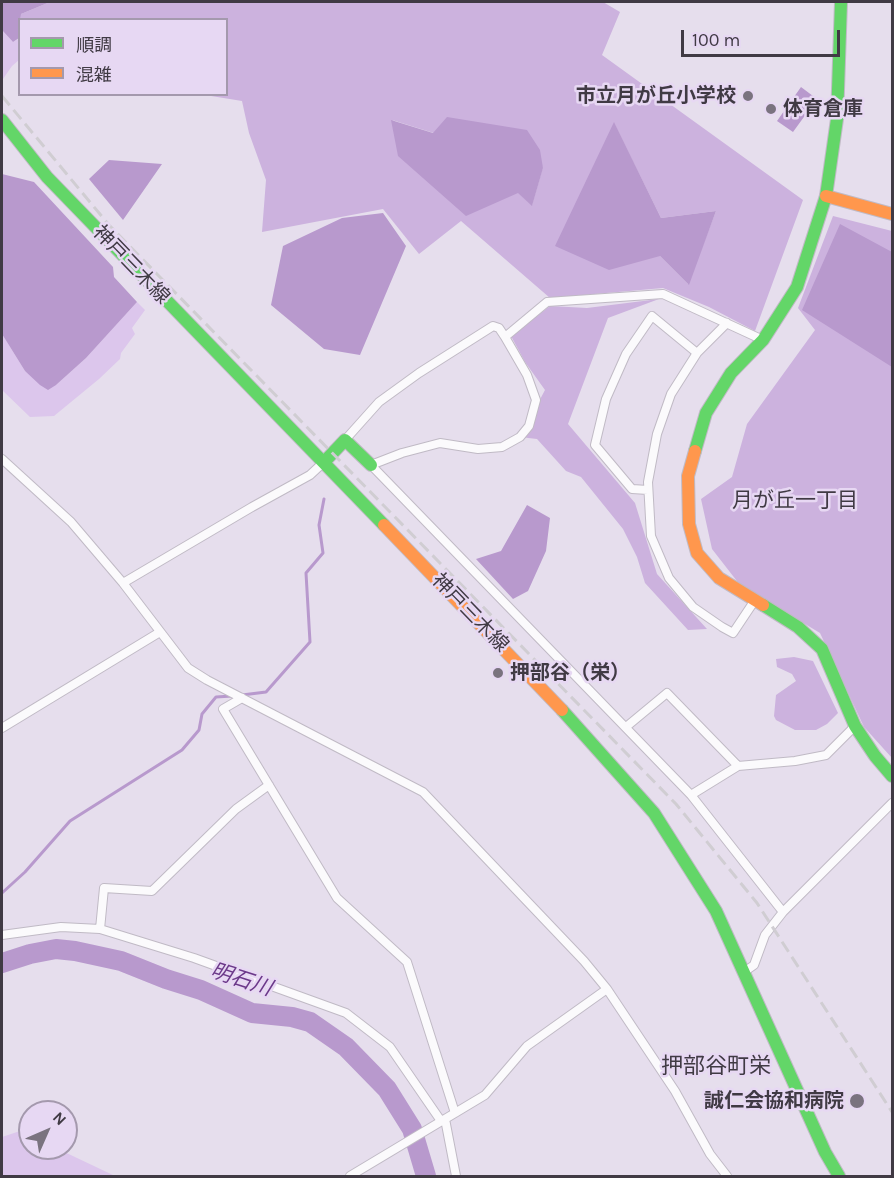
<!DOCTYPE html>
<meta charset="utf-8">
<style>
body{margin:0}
#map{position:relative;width:894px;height:1178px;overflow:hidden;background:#e6deed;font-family:Karla,"Noto Sans JP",sans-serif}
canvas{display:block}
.frame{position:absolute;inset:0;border:3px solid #403a44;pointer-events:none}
.legend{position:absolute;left:18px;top:18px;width:210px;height:78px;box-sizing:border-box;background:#e7d8f3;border:2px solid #a499ad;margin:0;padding:8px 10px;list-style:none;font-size:18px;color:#403a44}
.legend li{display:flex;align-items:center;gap:12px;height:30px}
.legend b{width:30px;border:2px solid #a499ad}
.north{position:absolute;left:18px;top:1100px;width:60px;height:60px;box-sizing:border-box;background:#e7d8f3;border:2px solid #a499ad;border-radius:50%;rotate:45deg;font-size:16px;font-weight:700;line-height:24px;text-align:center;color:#403a44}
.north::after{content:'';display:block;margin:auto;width:21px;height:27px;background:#7a737f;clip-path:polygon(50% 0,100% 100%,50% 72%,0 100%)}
.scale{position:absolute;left:681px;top:30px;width:159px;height:27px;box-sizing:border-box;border:3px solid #403a44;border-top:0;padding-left:8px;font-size:18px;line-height:21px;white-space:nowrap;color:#403a44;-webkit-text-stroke:4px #e7d8f3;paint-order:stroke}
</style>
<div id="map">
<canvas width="894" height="1178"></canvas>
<div class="frame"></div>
<ul class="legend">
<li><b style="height:8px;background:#63d668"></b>順調</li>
<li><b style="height:8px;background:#ff974d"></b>混雑</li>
</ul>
<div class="north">N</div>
<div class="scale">100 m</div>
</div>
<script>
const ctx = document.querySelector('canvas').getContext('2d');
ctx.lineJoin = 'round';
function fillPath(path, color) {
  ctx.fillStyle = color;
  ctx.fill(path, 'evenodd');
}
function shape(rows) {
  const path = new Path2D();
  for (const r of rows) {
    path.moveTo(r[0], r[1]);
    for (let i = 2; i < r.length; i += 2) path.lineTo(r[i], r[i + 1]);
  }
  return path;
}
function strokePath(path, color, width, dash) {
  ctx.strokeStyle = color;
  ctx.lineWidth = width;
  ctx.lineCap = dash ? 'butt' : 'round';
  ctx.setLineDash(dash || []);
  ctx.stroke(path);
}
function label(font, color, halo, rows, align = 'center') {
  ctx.font = font + ' Karla,"Noto Sans JP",sans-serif';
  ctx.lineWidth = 5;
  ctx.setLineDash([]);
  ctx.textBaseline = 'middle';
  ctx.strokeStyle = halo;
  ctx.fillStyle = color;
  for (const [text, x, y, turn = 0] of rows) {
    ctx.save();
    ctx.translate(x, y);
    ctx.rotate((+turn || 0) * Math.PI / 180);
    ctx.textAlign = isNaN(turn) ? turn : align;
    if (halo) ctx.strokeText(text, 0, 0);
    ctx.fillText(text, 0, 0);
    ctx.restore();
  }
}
const green = shape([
 [2,30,13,42,20,38,19,60,12,66,3,79,2,77],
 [137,302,145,310,132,328,135,334,121,353,120,359,99,379,54,416,30,417,2,390,2,334,25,371,56,385,86,358],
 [20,1131,30,1135,30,1148,56,1148,115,1176,2,1176,2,1137]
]);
const forest = shape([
 [50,2,603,2,620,12,602,55,803,200,755,331,709,307,663,288,550,298,461,221,419,254,383,209,262,232,266,180,249,133,242,101,205,95,226,94,226,20,21,20,21,14],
 [392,120,543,167,532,205,519,193],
 [614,123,661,218,716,211,688,284,660,256],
 [833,216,892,231,892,758,864,727,820,633,740,585,712,549,701,499,732,477,747,424,815,330,798,308],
 [659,299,608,318,568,424,635,503,657,574,707,629,688,630,645,583,637,557,623,529,581,477,566,471,537,439,520,437,545,390,525,362,511,336,550,306,587,308],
 [794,657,813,661,838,713,827,724,816,730,795,730,776,720,774,716,776,695,796,681,792,674,777,667,776,659]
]);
const water = shape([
 [2,2,50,2,21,14,19,38,13,42,2,30],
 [801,87,817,99,793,132,777,121],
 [447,117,527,130,540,150,543,168,532,206,518,193,466,216,398,156,391,120,433,133],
 [614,122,661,218,716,211,689,285,660,256,609,270,555,246],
 [109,160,162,164,123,220,89,179],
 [2,174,34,182,113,267,114,277,137,302,86,358,56,385,48,390,40,385,25,371,2,334],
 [383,213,406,246,360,355,324,349,271,305,283,246,342,218],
 [840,224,892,252,892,367,802,310],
 [527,505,550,518,546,551,528,591,513,599,476,559,501,551]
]);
const stream = shape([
 [242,695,266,692,310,642,306,573,323,553,319,525,324,499],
 [2,893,25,872,70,821,182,750,199,730,202,714,216,697,232,696]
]);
const river = shape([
 [2,963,30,954,56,949,75,951,121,961,166,979,201,990,252,1013,292,1017,310,1022,346,1047,387,1089,412,1129,426,1176]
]);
const street = shape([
 [727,323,697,353,671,394,657,434,648,482,651,536,669,578,693,607,722,627,733,633,755,600],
 [763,340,663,294,547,302,505,337,527,375,536,400,529,426,520,437,502,447,478,449,440,443,402,453,371,465,691,795,783,912],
 [345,440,379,402,419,373,493,326,499,328,505,337],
 [2,459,71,522,123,583,188,668,207,680,423,792,584,961,607,989,675,1091,710,1154,727,1176],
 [648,490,632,489,595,445,606,399,626,354,652,316,697,353],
 [123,583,252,507,310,475,325,461],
 [242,698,223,709,337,898,407,962,455,1113],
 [626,727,667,693,738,766],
 [2,728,160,632],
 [691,795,738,766,795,761,826,755,855,726],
 [100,929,104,888,152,891,236,809,269,785],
 [2,935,61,927,100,929,194,958,346,1013,390,1047,441,1121],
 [744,972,754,965,765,935,783,912,892,803],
 [445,1119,456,1176],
 [350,1176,485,1095,527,1046,607,989]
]);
const fast = shape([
 [2,120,47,177,384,525],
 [695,451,706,413,731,373,763,340,797,287,826,196,837,119,841,2],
 [327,459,345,440,371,465],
 [763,605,798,627,822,649,855,726,875,756,892,776],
 [562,710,654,813,716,911,825,1152,839,1176]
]);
const slow = shape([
 [826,196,892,214],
 [695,451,688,476,689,524,697,553,719,578,763,605],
 [384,525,562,710]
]);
const rail = shape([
 [2,96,109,225,676,804,757,903,892,1112]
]);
const markers = [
 [748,96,6,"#7a737f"],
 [771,109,6,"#7a737f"],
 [498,673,6,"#7a737f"],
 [857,1101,8,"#7a737f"]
];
const poiNames = [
 ["市立月が丘小学校",736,96],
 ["体育倉庫",783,109,"left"],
 ["押部谷（栄）",510,673,"left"],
 ["誠仁会協和病院",844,1101]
];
const streetNames = [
 ["神戸三木線",131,265,46],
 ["神戸三木線",470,613,46]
];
const neighbourhoodNames = [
 ["月が丘一丁目",795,501]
];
const waterNames = [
 ["明石川",241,980,18]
];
const quarterNames = [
 ["押部谷町栄",716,1067]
];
fillPath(green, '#dcc6ec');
fillPath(forest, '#ccb2de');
fillPath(water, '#b899cd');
strokePath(stream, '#b899cd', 3);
strokePath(river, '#b899cd', 20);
strokePath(street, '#c0bac5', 10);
strokePath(fast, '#c0bac5', 14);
strokePath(slow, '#c0bac5', 14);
strokePath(street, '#fbfafc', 8);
strokePath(fast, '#63d668', 12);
strokePath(slow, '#ff974d', 12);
strokePath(rail, '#d0cdd2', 3, [12, 6]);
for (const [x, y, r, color] of markers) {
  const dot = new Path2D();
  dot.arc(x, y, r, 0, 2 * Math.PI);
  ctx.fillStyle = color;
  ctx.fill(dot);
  strokePath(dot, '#e7d8f3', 2);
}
label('bold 20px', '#403a44', '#e7d8f3', poiNames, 'right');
label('20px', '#403a44', '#e7d8f3', streetNames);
label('21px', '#403a44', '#e7d8f3', neighbourhoodNames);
label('italic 21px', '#6c398a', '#e7d8f3', waterNames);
label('22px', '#403a44', '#e7d8f3', quarterNames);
</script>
